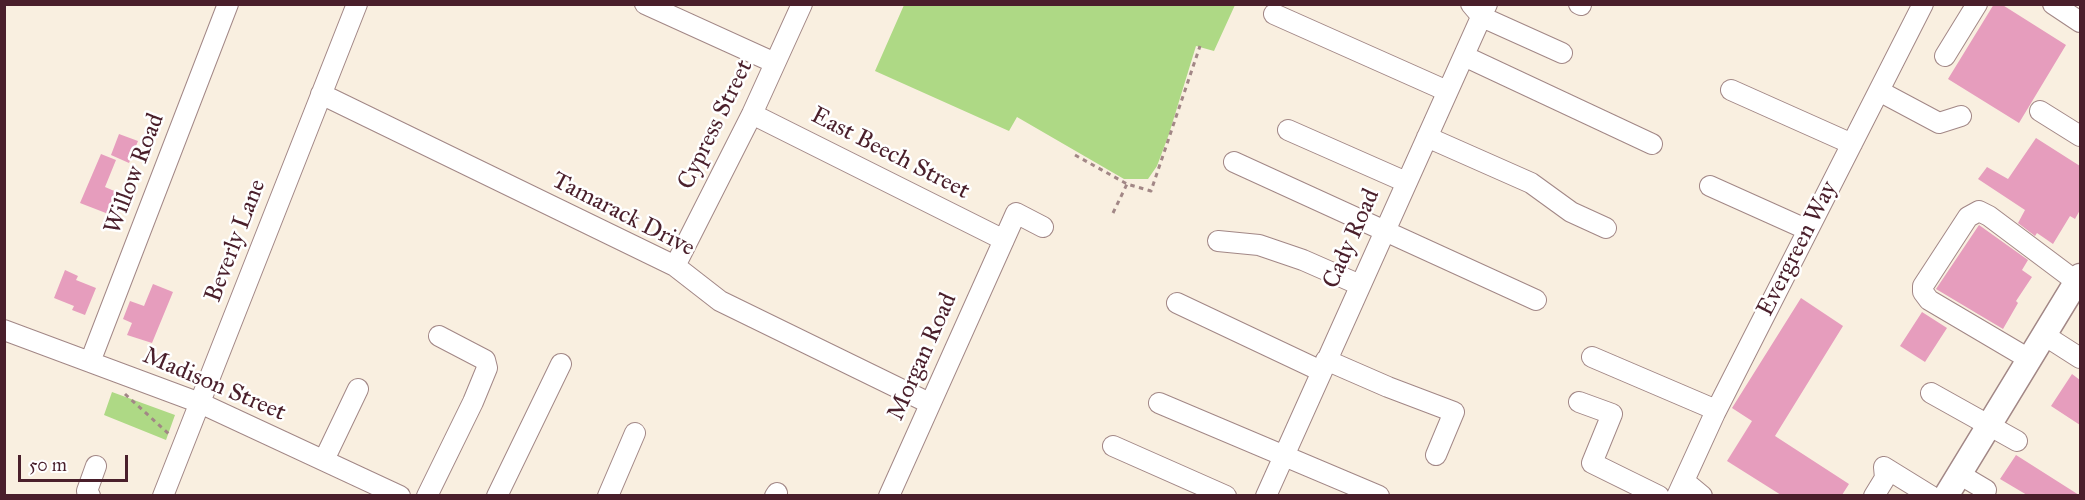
<!DOCTYPE html>
<style>
body{margin:0}
#map{position:relative;width:2085px;height:500px;overflow:hidden;background:#f9efe0;font-family:"IM FELL Great Primer",serif}
canvas{display:block}
.frame{position:absolute;inset:0;border:6px solid #4a1f2b;pointer-events:none}
.scale{position:absolute;left:18px;top:455px;width:110px;height:27px;box-sizing:border-box;border:3px solid #4a1f2b;border-top:0;padding-left:8px;font-size:18px;line-height:21px;white-space:nowrap;color:#4a1f2b;-webkit-text-stroke:4px #fff;paint-order:stroke}
</style>
<div id="map">
<canvas width="2085" height="500"></canvas>
<div class="frame"></div>
<div class="scale">50 m</div>
</div>
<script>
const ctx = document.querySelector('canvas').getContext('2d');
ctx.lineJoin = 'round';
function fillPath(path, color) {
  ctx.fillStyle = color;
  ctx.fill(path, 'evenodd');
}
function shape(rows) {
  const path = new Path2D();
  for (const r of rows) {
    path.moveTo(r[0], r[1]);
    for (let i = 2; i < r.length; i += 2) path.lineTo(r[i], r[i + 1]);
  }
  return path;
}
function strokePath(path, color, width, dash) {
  ctx.strokeStyle = color;
  ctx.lineWidth = width;
  ctx.lineCap = dash ? 'butt' : 'round';
  ctx.setLineDash(dash || []);
  ctx.stroke(path);
}
function label(font, color, halo, rows, align = 'center') {
  ctx.font = font + ' "IM FELL Great Primer",serif';
  ctx.lineWidth = 5;
  ctx.setLineDash([]);
  ctx.textBaseline = 'middle';
  ctx.strokeStyle = halo;
  ctx.fillStyle = color;
  for (const [text, x, y, turn = 0] of rows) {
    ctx.save();
    ctx.translate(x, y);
    ctx.rotate((+turn || 0) * Math.PI / 180);
    ctx.textAlign = isNaN(turn) ? turn : align;
    if (halo) ctx.strokeText(text, 0, 0);
    ctx.fillText(text, 0, 0);
    ctx.restore();
  }
}
const green = shape([
 [904,5,904,4,1235,5,1214,51,1196,46,1169,134,1157,166,1148,179,1124,179,1017,117,1009,131,875,71],
 [112,392,175,415,166,440,104,415]
]);
const building = shape([
 [1994,4,2001,4,2066,45,2019,123,1948,79],
 [119,134,138,141,129,163,111,155],
 [2036,138,2080,166,2080,210,2075,219,2070,216,2053,244,2037,233,2035,236,2018,223,2025,210,1978,179,1987,167,2008,179],
 [101,154,116,160,105,187,126,196,120,211,113,208,111,215,80,203],
 [1979,225,2028,260,2022,270,2032,277,2016,301,2018,303,2003,329,1936,289],
 [65,270,78,276,76,280,96,288,85,315,72,310,74,306,54,298],
 [153,284,173,292,152,343,127,335,132,323,123,319,130,301,144,306],
 [1801,298,1843,326,1775,436,1849,484,1842,495,1781,495,1727,461,1752,421,1732,408],
 [1922,312,1947,328,1925,362,1900,346],
 [2072,374,2080,380,2080,425,2051,406],
 [2016,455,2079,495,2027,495,2000,479]
]);
const path = shape([
 [1075,155,1127,184,1151,191,1200,46],
 [1113,213,1127,184],
 [125,394,170,435]
]);
const minor = shape([
 [645,4,775,63],
 [1471,4,1482,17,1562,53],
 [1579,4,1581,5],
 [2053,4,2080,22],
 [1274,14,1447,91],
 [1464,56,1652,144],
 [1945,56,1977,4],
 [1731,90,1852,144],
 [1879,91,1939,123,1961,116],
 [321,94,675,266,720,301,929,403],
 [2040,111,2080,136],
 [752,114,1004,240],
 [1288,130,1406,182],
 [1427,137,1531,183,1571,212,1606,228],
 [1234,162,1536,300],
 [1710,186,1808,230],
 [1218,241,1259,245,1303,260,1360,285],
 [675,266,752,114,802,4],
 [1177,303,1321,371],
 [4,330,200,403,400,496],
 [2044,335,2080,358],
 [1592,357,1716,410],
 [2029,359,1929,300,1923,292,1923,286,1968,217,1979,211,1989,216,2077,282],
 [1326,360,1388,387,1454,412,1436,455],
 [90,362,228,4],
 [1931,393,2017,441],
 [1579,402,1612,414,1592,463,1659,496],
 [1159,403,1379,496],
 [1113,446,1226,496],
 [324,460,358,389],
 [1884,467,1931,496],
 [1959,474,1986,490],
 [1684,481,1702,496],
 [90,496,87,491,96,466],
 [163,496,357,4],
 [427,496,473,402,487,368,485,360,439,336],
 [497,496,561,364],
 [608,496,635,433],
 [775,496,777,493],
 [889,496,1016,213,1043,227],
 [1266,496,1487,4],
 [1677,496,1715,413,1923,4],
 [1874,496,1885,478,1884,467]
]);
const major = shape([
 [1946,496,2080,276]
]);
const streetNames = [
 ["Cypress Street",716,125,-64],
 ["East Beech Street",890,154,27],
 ["Willow Road",135,174,-69],
 ["Tamarack Drive",623,215,27],
 ["Cady Road",1352,239,-66],
 ["Beverly Lane",236,241,-69],
 ["Evergreen Way",1798,249,-63],
 ["Morgan Road",923,357,-66],
 ["Madison Street",214,385,23]
];
fillPath(green, '#aed985');
fillPath(building, '#e69dbd');
strokePath(minor, '#a28786', 22);
strokePath(major, '#a28786', 27);
strokePath(path, '#a28786', 3, [4.5, 4.5]);
strokePath(minor, '#fff', 20);
strokePath(major, '#fff', 24);
label('24px', '#4a1f2b', '#fff', streetNames);
</script>
